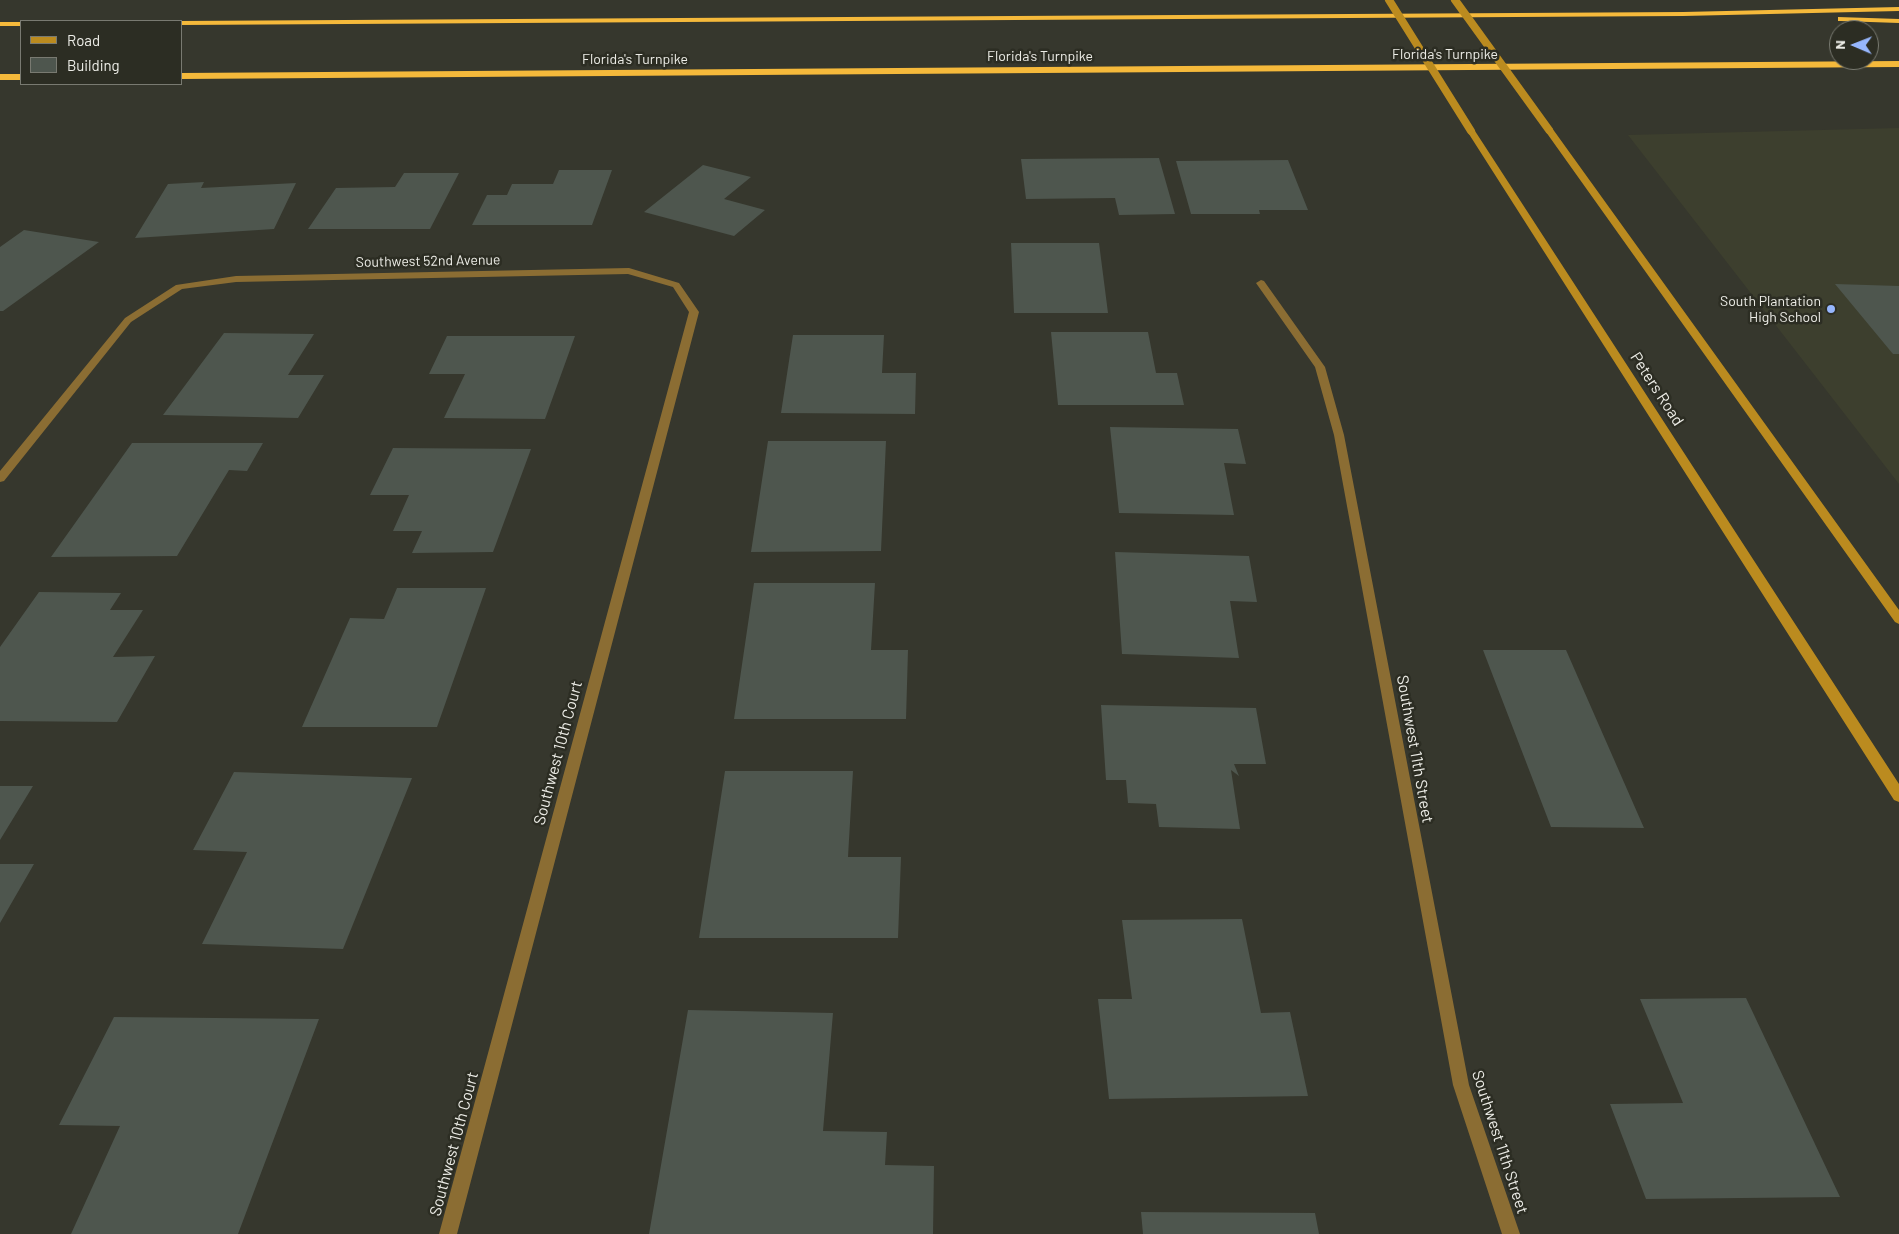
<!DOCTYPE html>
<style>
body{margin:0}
#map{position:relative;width:1899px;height:1234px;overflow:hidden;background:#36372d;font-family:Barlow,sans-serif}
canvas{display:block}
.legend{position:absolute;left:20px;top:20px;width:162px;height:65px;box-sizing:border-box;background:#2c2d23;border:1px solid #797a71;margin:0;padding:6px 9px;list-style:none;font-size:15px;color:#edede7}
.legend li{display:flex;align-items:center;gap:10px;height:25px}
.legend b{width:25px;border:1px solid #797a71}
.north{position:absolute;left:1829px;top:20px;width:50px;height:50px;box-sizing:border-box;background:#2c2d23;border:1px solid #797a71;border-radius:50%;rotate:271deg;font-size:14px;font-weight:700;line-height:20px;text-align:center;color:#edede7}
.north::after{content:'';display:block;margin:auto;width:18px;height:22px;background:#96b6fd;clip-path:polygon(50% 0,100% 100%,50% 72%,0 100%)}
</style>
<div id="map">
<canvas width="1899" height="1234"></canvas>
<ul class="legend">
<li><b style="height:6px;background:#bb8b1f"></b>Road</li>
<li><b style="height:14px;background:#4e564e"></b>Building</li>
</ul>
<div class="north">N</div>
</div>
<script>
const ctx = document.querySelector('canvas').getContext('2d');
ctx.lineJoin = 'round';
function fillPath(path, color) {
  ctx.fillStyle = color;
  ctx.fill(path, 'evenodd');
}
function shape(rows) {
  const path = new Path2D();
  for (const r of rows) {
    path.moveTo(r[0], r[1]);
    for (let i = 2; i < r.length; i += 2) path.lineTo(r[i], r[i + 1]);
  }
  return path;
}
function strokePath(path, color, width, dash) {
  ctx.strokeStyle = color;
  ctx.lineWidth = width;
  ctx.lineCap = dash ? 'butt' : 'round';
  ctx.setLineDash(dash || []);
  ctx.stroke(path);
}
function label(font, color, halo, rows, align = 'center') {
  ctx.font = font + ' Barlow,sans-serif';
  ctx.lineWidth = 5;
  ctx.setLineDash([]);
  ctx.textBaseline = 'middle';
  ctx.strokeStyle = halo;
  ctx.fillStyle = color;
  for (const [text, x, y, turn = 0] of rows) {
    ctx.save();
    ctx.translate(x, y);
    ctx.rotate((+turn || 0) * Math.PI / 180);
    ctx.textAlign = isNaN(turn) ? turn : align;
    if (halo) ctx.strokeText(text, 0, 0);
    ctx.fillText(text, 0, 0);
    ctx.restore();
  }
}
const built = shape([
 [1899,128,1899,484,1628,135]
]);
const building = shape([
 [1159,158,1175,214,1119,215,1115,198,1026,199,1021,159],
 [1288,160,1308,210,1259,210,1260,214,1191,214,1176,161],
 [703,165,751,177,724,199,765,210,734,236,644,212],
 [559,170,612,170,592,225,472,225,487,195,507,195,512,184,553,184],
 [404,173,459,173,430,229,308,229,336,188,395,187],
 [204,182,201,188,296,183,274,229,135,238,168,184],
 [24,230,99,242,3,311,0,311,0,247],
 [1011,243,1099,243,1108,313,1014,313],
 [1835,284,1899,286,1899,354,1893,354],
 [1051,332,1148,332,1156,373,1177,373,1184,405,1058,405],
 [224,333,314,334,288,375,324,375,298,418,163,415],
 [793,335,884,335,882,373,916,373,915,414,781,413],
 [447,336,575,336,545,419,444,418,465,374,429,374],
 [1110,427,1238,429,1246,464,1224,463,1234,515,1119,513],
 [768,441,886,441,881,551,751,552],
 [132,443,263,443,247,471,229,470,177,556,51,557],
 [393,448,531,449,493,552,412,553,422,531,393,531,409,495,370,495],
 [1115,552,1249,556,1257,602,1230,601,1239,658,1122,654],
 [754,583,875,583,871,650,908,650,906,719,734,719],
 [397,588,486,588,437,727,302,727,350,618,384,619],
 [39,592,121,593,110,610,143,610,113,657,155,656,117,722,0,721,0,647],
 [1483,650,1566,650,1644,828,1551,827],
 [1101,705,1256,708,1266,764,1234,764,1239,776,1231,770,1240,829,1159,827,1156,804,1128,803,1126,780,1106,780],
 [725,771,853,771,848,857,901,857,898,938,699,938],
 [234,772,412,778,343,949,202,944,247,852,193,850],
 [0,786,33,786,0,840],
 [0,864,34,864,0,923],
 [1242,919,1261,1013,1290,1012,1308,1096,1109,1099,1098,999,1132,999,1122,920],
 [1746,998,1840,1197,1646,1199,1610,1104,1683,1103,1640,999],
 [688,1010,833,1013,823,1131,887,1132,885,1165,934,1166,933,1234,649,1234],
 [114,1017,319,1019,238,1234,71,1234,120,1126,59,1125],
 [1141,1212,1315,1213,1319,1234,1143,1234]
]);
const street = shape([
 [629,268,679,283,699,312,457,1234,439,1234,689,312,673,287,628,274,236,282,182,289,131,322,4,481,0,482,0,471,125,318,176,285,236,276,629,268],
 [1261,280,1264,281,1325,367,1344,435,1469,1085,1520,1234,1502,1234,1453,1085,1334,435,1315,367,1256,283,1261,280]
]);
const secondary = shape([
 [1546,128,1552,128,1899,610,1899,624,1895,622,1546,132,1546,128],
 [1468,129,1475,131,1899,784,1899,802,1894,800,1467,131,1468,129]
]);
const highway = shape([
 [1899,7,1899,11,1683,16,181,25,181,21,178,21,1683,12,1899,7],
 [1838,17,1899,19,1899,23,1841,21,1838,21,1838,17],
 [0,22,21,22,21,26,0,26,0,22],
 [1899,61,1899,67,181,79,181,73,1899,61],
 [0,74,21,74,21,80,0,80,0,74]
]);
const secondaryBridge = shape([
 [1389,0,1471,131],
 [1455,0,1549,130]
]);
const markers = [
 [1831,309,5,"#96b6fd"]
];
const farStreetnames = [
 ["Florida's Turnpike",1445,54],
 ["Florida's Turnpike",1040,56],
 ["Florida's Turnpike",635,59],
 ["Southwest 52nd Avenue",428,261,-1]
];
const farPoinames = [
 ["South Plantation",1821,301],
 ["High School",1821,317]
];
const streetNames = [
 ["Peters Road",1657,389,57],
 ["Southwest 11th Street",1415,749,80],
 ["Southwest 10th Court",558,753,-75],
 ["Southwest 11th Street",1500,1142,72],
 ["Southwest 10th Court",454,1144,-75]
];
fillPath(built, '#3d3f2e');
fillPath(building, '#4e564e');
fillPath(street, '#8b6d33');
fillPath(secondary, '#bb8b1f');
fillPath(highway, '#f5b93b');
strokePath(secondaryBridge, '#bb8b1f', 8);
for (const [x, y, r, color] of markers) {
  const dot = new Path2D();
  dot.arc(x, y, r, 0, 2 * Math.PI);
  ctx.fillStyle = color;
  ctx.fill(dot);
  strokePath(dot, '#2c2d23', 2);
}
label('14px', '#edede7', '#2c2d23', farStreetnames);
label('14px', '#edede7', '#2c2d23', farPoinames, 'right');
label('16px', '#edede7', '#2c2d23', streetNames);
</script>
